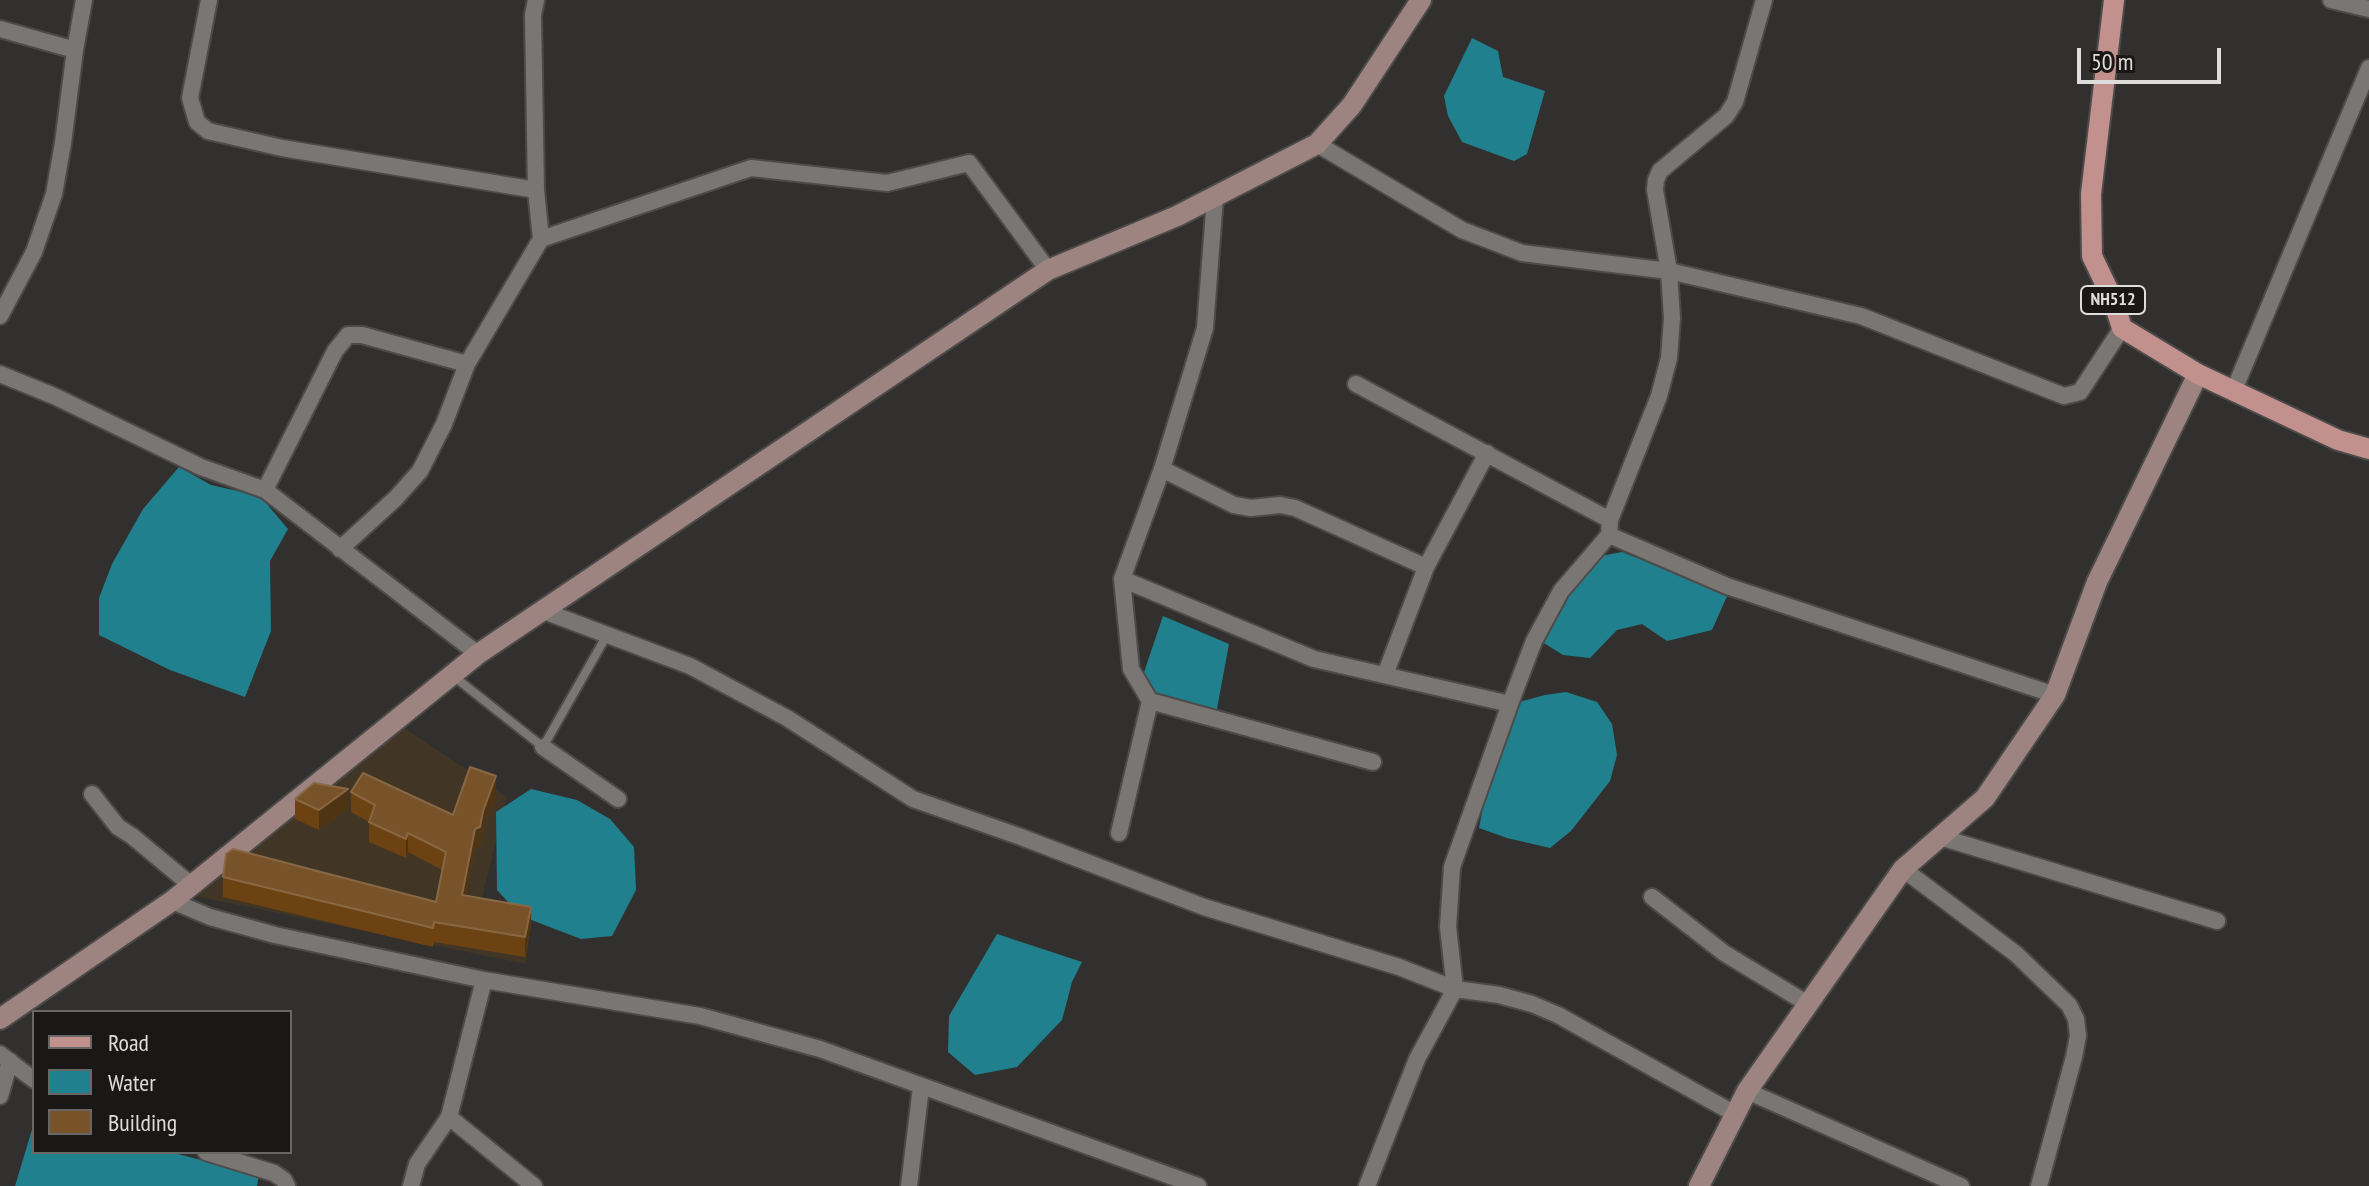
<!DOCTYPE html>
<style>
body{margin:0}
#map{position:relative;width:2369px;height:1186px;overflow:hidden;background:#32302e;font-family:"PT Sans Narrow",sans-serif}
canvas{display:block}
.legend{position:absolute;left:32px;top:1010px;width:260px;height:144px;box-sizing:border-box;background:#191817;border:2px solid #686766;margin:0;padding:10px 14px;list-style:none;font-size:24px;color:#dfdddc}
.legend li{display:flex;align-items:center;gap:16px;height:40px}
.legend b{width:40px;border:2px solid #686766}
.scale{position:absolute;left:2077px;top:48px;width:144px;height:36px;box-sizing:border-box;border:4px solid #dfdddc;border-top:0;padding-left:10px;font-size:24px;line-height:28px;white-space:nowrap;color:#dfdddc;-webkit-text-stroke:6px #191817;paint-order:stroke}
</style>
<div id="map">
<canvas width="2369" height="1186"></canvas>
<ul class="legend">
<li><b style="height:10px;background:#c2918d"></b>Road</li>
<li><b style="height:22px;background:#20808e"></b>Water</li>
<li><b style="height:22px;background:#785228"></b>Building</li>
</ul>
<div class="scale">50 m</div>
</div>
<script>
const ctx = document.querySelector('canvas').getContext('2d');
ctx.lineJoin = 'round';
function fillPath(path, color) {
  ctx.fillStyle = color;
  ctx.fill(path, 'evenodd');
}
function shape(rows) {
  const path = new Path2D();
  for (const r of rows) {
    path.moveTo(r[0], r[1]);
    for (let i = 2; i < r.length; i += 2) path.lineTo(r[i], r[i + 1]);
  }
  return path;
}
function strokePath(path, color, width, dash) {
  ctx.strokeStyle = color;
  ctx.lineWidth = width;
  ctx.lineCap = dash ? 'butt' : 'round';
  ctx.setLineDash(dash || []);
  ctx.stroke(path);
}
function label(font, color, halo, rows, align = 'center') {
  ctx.font = font + ' "PT Sans Narrow",sans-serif';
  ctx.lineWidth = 8;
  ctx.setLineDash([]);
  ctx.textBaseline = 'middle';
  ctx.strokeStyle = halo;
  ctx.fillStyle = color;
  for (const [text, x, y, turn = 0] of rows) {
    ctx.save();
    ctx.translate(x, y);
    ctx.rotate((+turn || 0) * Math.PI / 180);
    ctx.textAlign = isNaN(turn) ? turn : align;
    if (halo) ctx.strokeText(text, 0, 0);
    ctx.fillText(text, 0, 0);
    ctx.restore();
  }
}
const education = shape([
 [400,725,507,797,480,905,531,920,526,964,195,896]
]);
const water = shape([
 [1472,38,1498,51,1503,77,1545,91,1527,154,1514,161,1462,142,1448,116,1444,96],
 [179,467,211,485,260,496,288,529,270,561,271,631,245,697,170,670,99,635,99,598,112,564,143,509],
 [1622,552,1728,594,1712,630,1667,641,1642,624,1617,630,1590,658,1563,655,1539,640,1579,578,1601,556],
 [1163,616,1229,644,1214,725,1138,690],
 [1566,692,1597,702,1612,724,1617,755,1610,781,1571,831,1550,848,1507,838,1479,828,1486,792,1512,704,1545,695],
 [531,789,577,800,610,819,634,847,636,890,612,936,581,939,521,916,497,890,496,812],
 [997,934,1082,962,1072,982,1062,1020,1017,1067,975,1075,948,1052,949,1016],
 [34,1123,34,1152,170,1152,259,1175,257,1186,15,1186]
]);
const lane = shape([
 [452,675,543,747,607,635]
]);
const street = shape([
 [209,0,190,98,197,122,208,131,282,148,536,190,541,239,751,168,887,183,969,163,1048,270],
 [2331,0,2369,9],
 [0,29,75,50],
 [1317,144,1462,230,1522,253,1669,271,1861,316,2064,396,2080,392,2122,328],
 [536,190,533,15,536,0],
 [0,316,34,252,54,194,63,143,75,50,84,0],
 [0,374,54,396,201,467,265,490,478,654],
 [1356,384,1610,520],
 [2234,390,2369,68],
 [1162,469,1234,505,1251,508,1280,505,1295,508,1426,567],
 [265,490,335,351,348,335,362,335,467,364],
 [1609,535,1727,586,2055,695],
 [340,549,396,498,420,471,444,424,467,364,541,239],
 [1122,579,1314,659,1510,704],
 [541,610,690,666,787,718,913,799,1021,837,1204,907,1399,967,1455,989,1499,995,1532,1004,1558,1015,1735,1114],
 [1385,675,1426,567,1487,453],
 [1150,701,1373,762],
 [543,747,618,799],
 [92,794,118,827,132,836,191,885],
 [1119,833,1150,701,1131,669,1122,579,1162,469,1205,328,1215,198],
 [1940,837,2217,921],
 [1903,869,2016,954,2069,1005,2076,1019,2078,1036,2074,1057,2039,1186],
 [1652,897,1724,953,1808,1004],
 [172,901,210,917,275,935,484,980,700,1016,820,1049,1198,1186],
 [0,1054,34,1080],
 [1747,1091,1961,1186],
 [0,1096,10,1061],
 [449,1117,534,1186],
 [206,1152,274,1173,284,1180,287,1186],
 [411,1186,417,1164,449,1117,484,980],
 [909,1186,921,1087],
 [1367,1186,1417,1059,1455,989,1448,927,1452,867,1510,704,1534,641,1561,591,1609,535,1610,520,1659,396,1669,358,1672,318,1669,271,1655,190,1656,180,1660,171,1726,116,1735,102,1764,0]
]);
const secondary = shape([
 [0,1019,172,901,478,654,1048,270,1177,216,1317,144,1352,105,1421,0],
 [1699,1186,1747,1091,1903,869,1985,798,2055,695,2097,582,2198,374]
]);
const primary = shape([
 [2114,0,2091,194,2092,256,2113,300,2122,328,2198,374,2338,440,2369,449]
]);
const wall = shape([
 [351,792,453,815,496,796,483,830,480,847,475,849,466,895,531,926,525,957,434,942,433,947,223,897,223,877,436,902,442,870,408,852,406,858,369,842,369,822,351,812],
 [295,799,348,808,319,830,295,819]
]);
const shadedWall = shape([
 [496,776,496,796,483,830,480,847,475,849,462,915,462,895,475,829],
 [348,789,348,808,319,830,319,810],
 [408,833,408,852,406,858,406,839],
 [531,907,531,926,525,957,525,937]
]);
const building = shape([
 [470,767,496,776,483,811,480,827,475,829,462,895,531,907,525,937,434,922,433,928,223,877,226,854,233,849,436,902,446,852,408,833,406,839,369,822,375,805,351,792,363,773,453,815,470,767],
 [314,783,348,789,319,810,295,799,314,783]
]);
const shields = [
 [2113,300,64]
];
const shieldNames = [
 ["NH512",2113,300]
];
fillPath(education, '#413626');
fillPath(water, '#20808e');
strokePath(lane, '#4d4b49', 12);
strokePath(street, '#4d4b49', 20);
strokePath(secondary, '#4d4b49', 24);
strokePath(primary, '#4d4b49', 24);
strokePath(lane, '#797674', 8);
strokePath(street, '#797674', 16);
strokePath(secondary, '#9d8480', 20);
strokePath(primary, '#c2918d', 20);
fillPath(wall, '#6c4212');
fillPath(shadedWall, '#4f3414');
fillPath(building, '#785228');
strokePath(building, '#886844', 2);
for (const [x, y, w] of shields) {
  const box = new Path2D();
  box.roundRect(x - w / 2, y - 14, w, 28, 6);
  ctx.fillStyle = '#191817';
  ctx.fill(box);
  strokePath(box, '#dfdddc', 2);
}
label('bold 18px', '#dfdddc', null, shieldNames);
</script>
